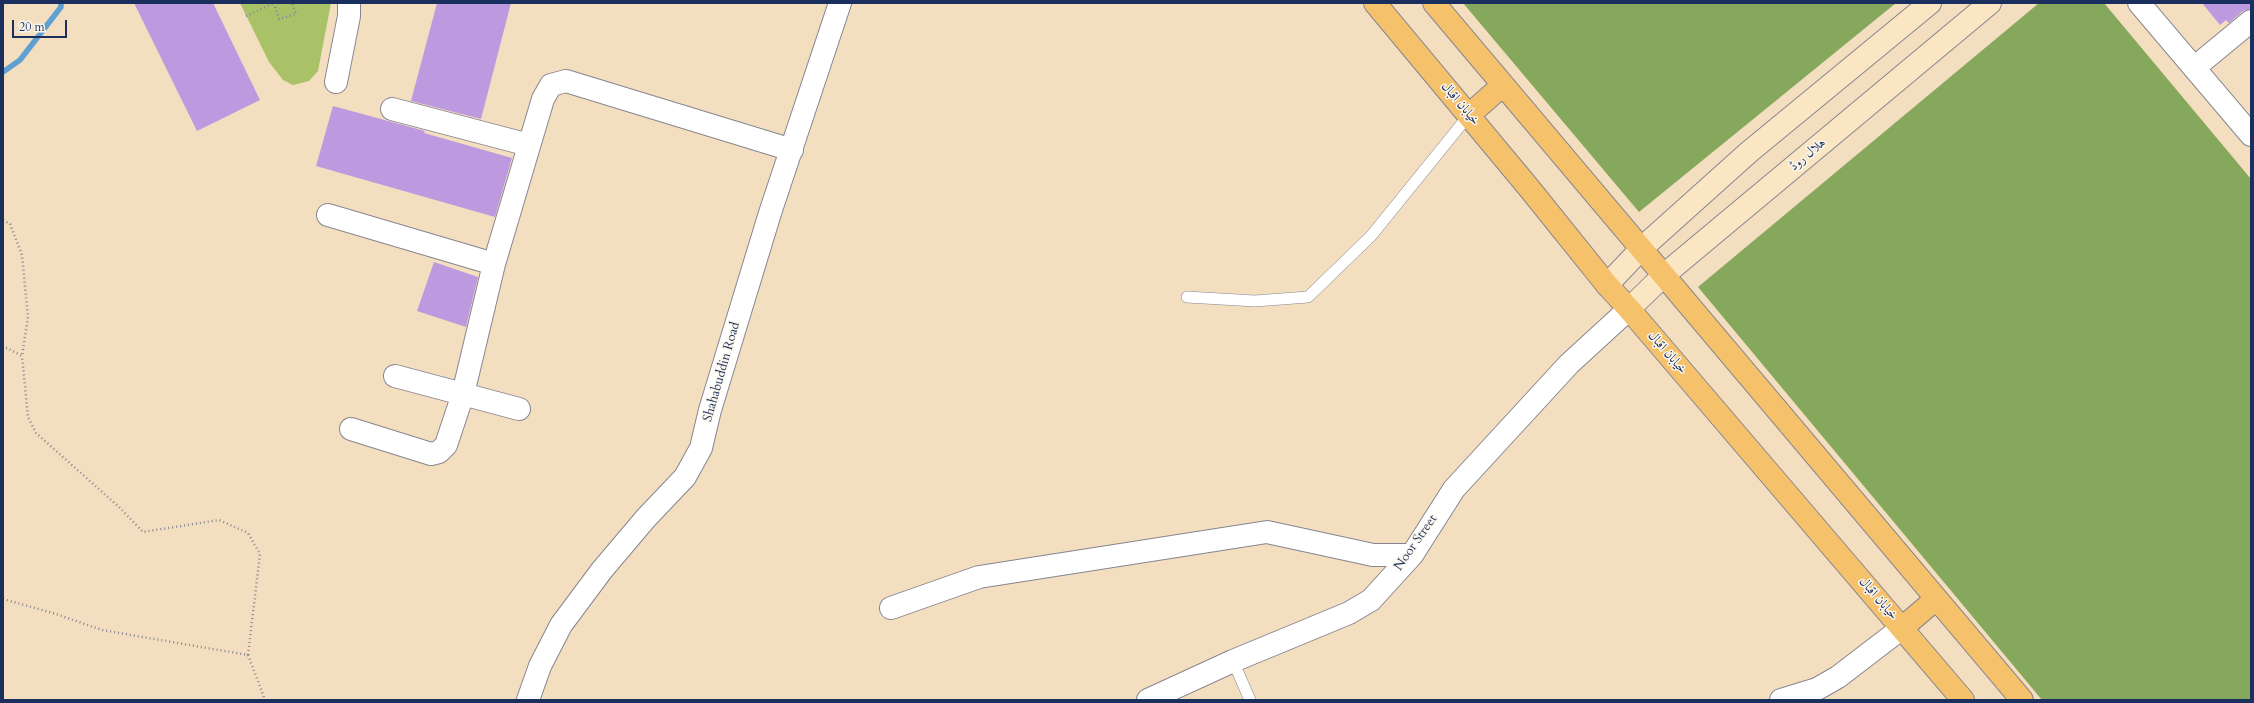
<!DOCTYPE html>
<meta charset="utf-8">
<style>
body{margin:0}
#map{position:relative;width:2254px;height:703px;overflow:hidden;background:#f3dec0;font-family:Cardo,serif}
canvas{display:block}
.frame{position:absolute;inset:0;border:4px solid #1b2f5e;pointer-events:none}
.scale{position:absolute;left:12px;top:20px;width:55px;height:18px;box-sizing:border-box;border:2px solid #1b2f5e;border-top:0;padding-left:5px;font-size:12px;line-height:14px;white-space:nowrap;color:#1b2f5e;-webkit-text-stroke:3px #fbf7ec;paint-order:stroke}
</style>
<div id="map">
<canvas width="2254" height="703"></canvas>
<div class="frame"></div>
<div class="scale">20 m</div>
</div>
<script>
const ctx = document.querySelector('canvas').getContext('2d');
ctx.lineJoin = 'round';
function fillPath(path, color) {
  ctx.fillStyle = color;
  ctx.fill(path, 'evenodd');
}
function shape(rows) {
  const path = new Path2D();
  for (const r of rows) {
    path.moveTo(r[0], r[1]);
    for (let i = 2; i < r.length; i += 2) path.lineTo(r[i], r[i + 1]);
  }
  return path;
}
function strokePath(path, color, width, dash) {
  ctx.strokeStyle = color;
  ctx.lineWidth = width;
  ctx.lineCap = dash ? 'butt' : 'round';
  ctx.setLineDash(dash || []);
  ctx.stroke(path);
}
function label(font, color, halo, rows, align = 'center') {
  ctx.font = font + ' Cardo,Amiri,serif';
  ctx.lineWidth = 3;
  ctx.setLineDash([]);
  ctx.textBaseline = 'middle';
  ctx.strokeStyle = halo;
  ctx.fillStyle = color;
  for (const [text, x, y, turn = 0] of rows) {
    ctx.save();
    ctx.translate(x, y);
    ctx.rotate((+turn || 0) * Math.PI / 180);
    ctx.textAlign = isNaN(turn) ? turn : align;
    if (halo) ctx.strokeText(text, 0, 0);
    ctx.fillText(text, 0, 0);
    ctx.restore();
  }
}
const green = shape([
 [240,3,331,3,318,71,309,81,293,85,283,80,269,62]
]);
const forest = shape([
 [1463,3,1896,3,1639,212],
 [2039,3,2104,3,2251,179,2251,700,2042,700,1698,287]
]);
const stream = shape([
 [3,72,20,60,61,7,61,3]
]);
const building = shape([
 [134,3,213,3,260,100,197,131],
 [437,3,511,3,481,119,411,101],
 [2202,3,2251,3,2251,9,2243,11,2229,23,2226,20,2220,25],
 [333,106,425,131,424,133,512,158,495,217,316,166],
 [434,262,478,277,466,327,417,311]
]);
const path = shape([
 [274,3,279,19,296,14,292,3],
 [246,16,274,3],
 [3,220,10,224,22,255,28,317,22,356,3,346],
 [3,599,56,614,102,630,248,655,260,554,248,533,219,520,143,532,119,507,36,433,28,417,22,356],
 [248,655,265,700]
]);
const lane = shape([
 [1187,297,1255,301,1308,297,1371,236,1469,115],
 [1233,661,1250,700]
]);
const street = shape([
 [2139,3,2251,135],
 [2194,68,2251,21],
 [336,82,349,16,349,3],
 [392,109,529,145],
 [328,215,494,264],
 [395,376,519,409],
 [351,429,431,454,439,452,446,445,463,394,494,264,543,99,551,85,566,81,792,150],
 [891,608,979,577,1267,532,1373,555,1412,555],
 [528,700,540,666,561,625,602,570,646,518,685,477,701,448,710,410,770,213,840,3],
 [1148,700,1233,661,1349,613,1371,600,1412,555,1454,489,1569,364,1629,309],
 [1781,700,1817,689,1838,677,1902,628]
]);
const secondary = shape([
 [1607,285,1642,248,1749,152,1930,3],
 [1629,309,1664,275,1990,3]
]);
const primary = shape([
 [1375,3,1529,188,1607,285,1629,309,1963,700],
 [1434,3,2022,700],
 [1469,115,1503,85],
 [1902,628,1936,599]
]);
const streetNames = [
 ["خیابان اقبال",1460,104,50],
 ["ہلال روڈ",1808,155,-40],
 ["خیابان اقبال",1667,353,49],
 ["Shahabuddin Road",722,372,-74],
 ["Noor Street",1416,543,-55],
 ["خیابان اقبال",1878,599,49]
];
fillPath(green, '#a9c268');
fillPath(forest, '#86a85c');
strokePath(stream, '#5ea0d2', 5.5);
fillPath(building, '#bd9adf');
strokePath(lane, '#87868f', 12);
strokePath(street, '#87868f', 24);
strokePath(secondary, '#87868f', 24);
strokePath(primary, '#87868f', 24);
strokePath(path, '#87868f', 2.5, [1, 3]);
strokePath(lane, '#fff', 11);
strokePath(street, '#fff', 22);
strokePath(secondary, '#fbe6c4', 22);
strokePath(primary, '#f5c16b', 22);
label('13px', '#1b2f5e', '#fbf7ec', streetNames);
</script>
